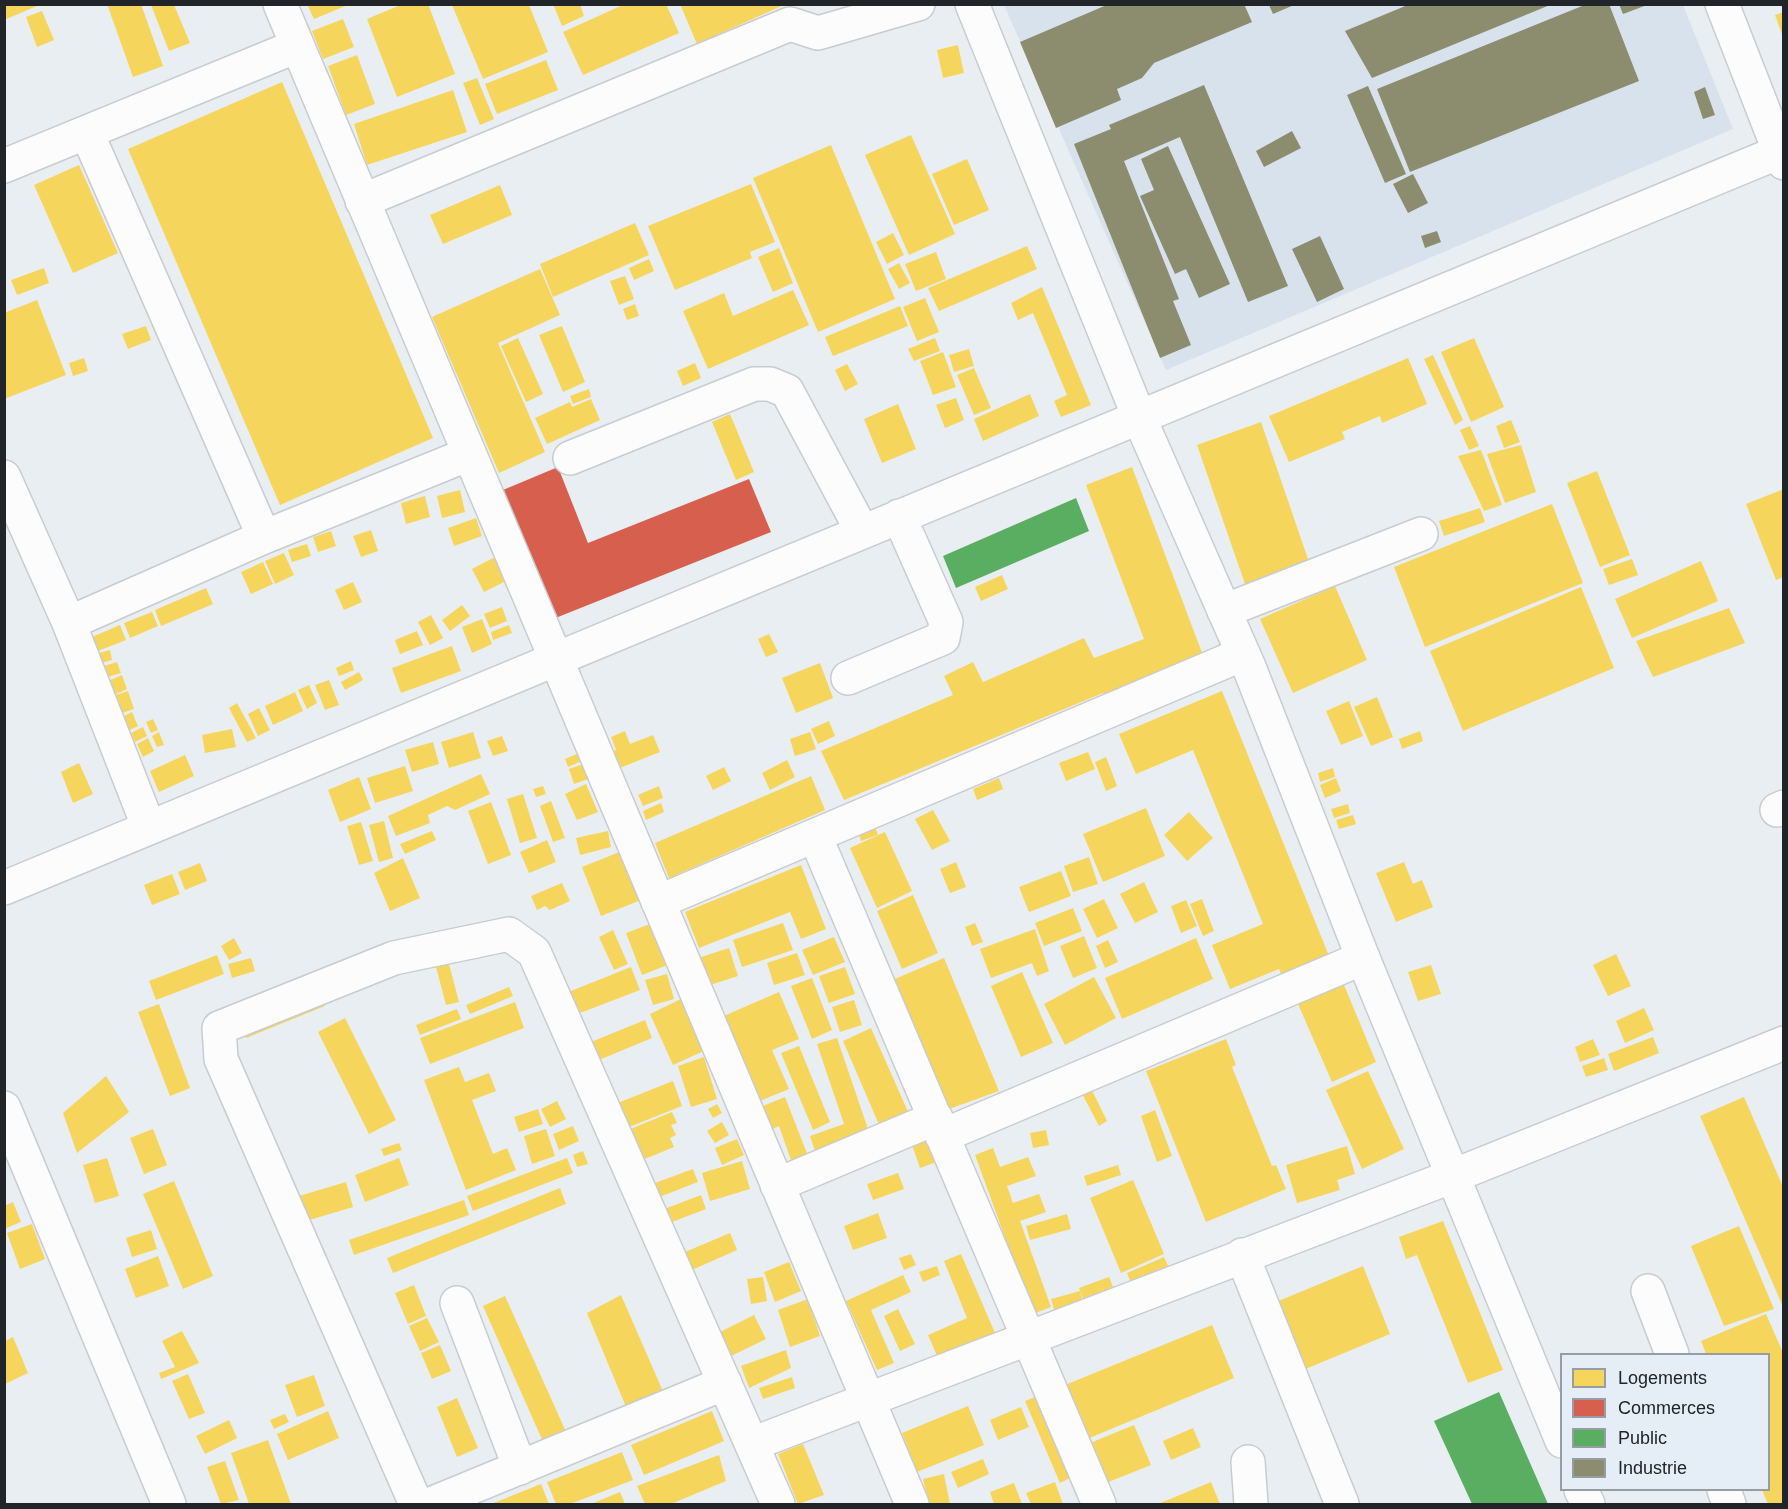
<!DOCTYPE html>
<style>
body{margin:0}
#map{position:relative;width:1788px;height:1509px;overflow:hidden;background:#e9eef3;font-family:Helvetica,sans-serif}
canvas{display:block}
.frame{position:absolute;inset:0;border:6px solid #212428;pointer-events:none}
.legend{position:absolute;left:1560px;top:1353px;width:210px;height:138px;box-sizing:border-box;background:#e5eef7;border:2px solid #979da4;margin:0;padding:8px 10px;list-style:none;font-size:18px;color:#212428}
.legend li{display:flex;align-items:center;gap:12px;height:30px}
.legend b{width:30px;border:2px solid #979da4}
</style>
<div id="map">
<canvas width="1788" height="1509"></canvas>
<div class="frame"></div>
<ul class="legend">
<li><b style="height:16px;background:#f6d55c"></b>Logements</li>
<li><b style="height:16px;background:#d6604d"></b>Commerces</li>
<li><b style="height:16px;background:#5aae61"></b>Public</li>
<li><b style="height:16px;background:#8c8c6e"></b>Industrie</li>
</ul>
</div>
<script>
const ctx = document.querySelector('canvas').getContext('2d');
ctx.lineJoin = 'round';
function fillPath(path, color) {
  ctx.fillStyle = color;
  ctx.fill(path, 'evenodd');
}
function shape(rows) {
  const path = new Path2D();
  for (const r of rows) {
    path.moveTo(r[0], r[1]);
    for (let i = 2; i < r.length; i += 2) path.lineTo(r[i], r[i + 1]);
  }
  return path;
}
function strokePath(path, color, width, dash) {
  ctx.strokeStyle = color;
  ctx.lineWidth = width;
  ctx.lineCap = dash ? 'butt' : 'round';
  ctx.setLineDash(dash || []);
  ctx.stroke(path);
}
const built = shape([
 [1004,5,1683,5,1733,129,1166,370]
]);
const homes = shape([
 [4,4,36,4,37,6,4,20],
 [107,4,141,4,163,66,133,77],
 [307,4,348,4,348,5,314,19],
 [403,4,428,4,455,74,397,97,367,19],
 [553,4,580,4,584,16,562,26],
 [625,4,666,4,679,33,583,75,563,32],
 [680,4,786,4,697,44],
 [151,5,174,5,190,43,169,51],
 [452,5,529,5,548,52,483,79],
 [42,11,54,40,37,47,26,17],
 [1784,12,1784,37,1783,37,1775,15],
 [343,19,354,47,323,59,312,31],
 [958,45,964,73,943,78,937,50],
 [357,55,375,104,346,115,328,66],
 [546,60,558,90,497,114,485,84],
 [477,78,494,119,480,125,463,83],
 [282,82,433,438,280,505,128,149],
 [453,90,467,132,367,165,354,124],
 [911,135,955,234,909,255,865,155],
 [831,145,895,299,818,332,753,178],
 [967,159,989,210,954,225,932,174],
 [79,165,118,253,73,273,34,185],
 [751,184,775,242,750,252,752,258,675,290,648,226],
 [500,185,512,215,443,244,430,215],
 [635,223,649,255,553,297,540,264],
 [893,233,904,255,887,264,876,242],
 [1027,246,1037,269,939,311,928,288],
 [779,248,793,283,773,292,758,257],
 [936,252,946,279,916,291,905,264],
 [649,259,654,271,634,280,629,268],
 [899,263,910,283,899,289,888,269],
 [44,268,49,283,17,295,11,280],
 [540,269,560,315,498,343,545,452,499,473,432,317],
 [625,276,634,299,619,305,610,281],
 [1042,287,1091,405,1061,417,1054,401,1067,395,1033,313,1018,320,1011,303],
 [793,290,809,325,708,369,683,311,724,293,733,316],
 [925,298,939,332,917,341,903,307],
 [37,300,66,375,4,399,4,313],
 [635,304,639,316,627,320,623,309],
 [900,306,908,326,833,356,825,337],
 [146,326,151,340,128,349,122,334],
 [562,326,585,382,563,392,539,335],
 [518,338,543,394,526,402,501,346],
 [935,338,940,351,914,361,908,349],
 [1474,338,1504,407,1471,422,1441,352],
 [969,349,974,366,954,372,949,355],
 [943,352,956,387,933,395,920,361],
 [1433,355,1463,420,1455,425,1424,359],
 [84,358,88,371,73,376,69,363],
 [1408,358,1427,404,1382,423,1380,416,1342,432,1345,439,1289,462,1269,416],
 [695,363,701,378,683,386,677,371],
 [847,364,858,384,845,391,835,370],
 [974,368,991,408,974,415,957,375],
 [589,389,591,397,573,404,570,396],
 [1030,394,1039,416,983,441,974,419],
 [956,398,964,420,945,428,936,405],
 [591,399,600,420,547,444,535,418,570,402,572,407],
 [898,404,916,449,882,463,864,419],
 [730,414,754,472,736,480,712,422],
 [1511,420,1520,442,1504,448,1496,426],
 [1261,422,1310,565,1246,587,1197,445],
 [1470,426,1479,446,1469,450,1460,430],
 [1521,445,1536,492,1505,503,1487,454],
 [1481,450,1502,505,1484,511,1458,456],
 [1132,467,1204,658,1104,696,1103,693,844,800,821,751,953,695,944,676,973,662,983,682,1084,638,1094,658,1144,639,1086,485],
 [1597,471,1630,555,1600,567,1567,483],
 [1784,489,1784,577,1776,580,1746,504],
 [460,490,465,512,442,518,437,496],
 [425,496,430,517,406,524,401,503],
 [1552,504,1583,583,1425,647,1394,567],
 [1480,508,1485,522,1444,536,1439,521],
 [476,518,482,536,454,546,448,528],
 [371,530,378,551,361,557,353,536],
 [331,531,336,546,318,552,313,537],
 [307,544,311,556,292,562,288,550],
 [284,553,294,575,275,584,265,561],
 [495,557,506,581,484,592,472,569],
 [1632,559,1638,575,1609,585,1603,569],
 [1701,561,1718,601,1632,638,1615,599],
 [263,562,273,584,251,594,241,572],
 [1002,575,1008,589,981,601,975,587],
 [353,582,362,602,344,610,335,590],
 [1335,586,1367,660,1293,693,1260,619],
 [1581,587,1614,668,1463,731,1430,651],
 [206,588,213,604,161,626,155,610],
 [462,605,470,616,450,631,442,620],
 [502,607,507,621,490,628,484,614],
 [1729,608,1745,643,1653,677,1636,641],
 [152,612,158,626,130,638,124,623],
 [431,615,443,638,430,645,418,622],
 [482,619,492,644,472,653,462,627],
 [120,625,126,640,98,651,92,637],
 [509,625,512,633,493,640,491,632],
 [417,631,423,645,400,654,395,640],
 [769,634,778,652,766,657,758,639],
 [452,646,461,671,401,693,392,668],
 [110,650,112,660,94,665,91,655],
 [351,661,354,670,339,676,336,668],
 [117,662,121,673,108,677,104,666],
 [820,663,833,698,796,713,782,678],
 [359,672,363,680,345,690,341,682],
 [122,675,127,689,114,695,108,681],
 [329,680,339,705,325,710,315,685],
 [309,685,317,703,307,709,298,690],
 [128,691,134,709,122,713,116,695],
 [1222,691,1329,956,1282,976,1279,969,1230,989,1212,945,1263,924,1193,750,1136,774,1119,734],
 [295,692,303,711,273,725,265,706],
 [1377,697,1393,737,1371,746,1354,707],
 [1349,701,1363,736,1341,745,1326,711],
 [237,703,256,738,247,742,229,708],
 [259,708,270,730,258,736,248,714],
 [132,712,138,726,130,730,124,716],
 [153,719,158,730,151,733,146,722],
 [829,721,835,736,818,744,811,729],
 [143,727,147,736,135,742,131,733],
 [232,729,236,747,205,753,202,735],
 [625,731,630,744,653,735,660,752,612,771,605,754,616,750,611,737],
 [1420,731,1423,741,1402,749,1399,739],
 [159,732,164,745,157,747,152,736],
 [473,732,481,758,449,768,441,742],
 [810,732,816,749,795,756,790,739],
 [502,736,508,751,493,756,487,741],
 [148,738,154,751,143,757,137,744],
 [433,742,439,764,412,772,405,750],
 [1088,752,1095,769,1066,781,1059,763],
 [579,753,582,761,568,767,565,759],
 [185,755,194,776,159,792,150,771],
 [1106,757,1117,786,1106,791,1095,762],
 [787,760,795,777,770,790,762,773],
 [79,763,93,794,73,803,61,772],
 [583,764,588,779,574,784,569,769],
 [405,766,413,791,375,803,367,778],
 [724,767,731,781,713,790,706,776],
 [1333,768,1335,777,1320,782,1318,773],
 [481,774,490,794,455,810,447,806,428,815,430,823,396,836,388,816],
 [811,776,825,810,669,878,655,843],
 [359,777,371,809,340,822,328,790],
 [999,778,1003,789,977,800,973,789],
 [1336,778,1341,791,1325,798,1320,785],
 [586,784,598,812,577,820,565,794],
 [543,786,546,794,536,797,533,789],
 [659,786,663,798,643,806,638,795],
 [523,794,537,838,520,843,507,799],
 [551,801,565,838,553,842,540,806],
 [491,802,511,855,488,864,468,811],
 [661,803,664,812,646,820,643,811],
 [1348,804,1350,813,1334,818,1331,809],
 [1146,808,1165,856,1103,882,1083,834],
 [933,810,950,841,932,850,915,819],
 [1189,812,1213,838,1187,861,1164,835],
 [1353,815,1356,824,1339,829,1336,820],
 [384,821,393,858,379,862,369,825],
 [361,822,373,861,359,865,347,826],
 [875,826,878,835,861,841,858,831],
 [432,831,436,840,405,854,400,844],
 [608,831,611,847,580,855,576,838],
 [885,832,912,891,877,908,850,848],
 [547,840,556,862,529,873,520,852],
 [627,849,646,898,601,916,582,867],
 [1089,857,1098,884,1073,892,1064,866],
 [403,858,420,898,390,911,374,873],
 [956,862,966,887,950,893,940,869],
 [1404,862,1413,884,1422,880,1433,907,1396,922,1376,873],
 [200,863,207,881,185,890,178,872],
 [801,865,826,929,801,939,790,912,699,948,685,912],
 [1061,871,1071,896,1029,912,1019,887],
 [172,874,180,894,152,905,144,885],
 [1144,882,1158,912,1135,923,1120,894],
 [562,883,570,901,550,910,545,906,537,910,531,896],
 [913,895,938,953,902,969,877,911],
 [1104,899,1118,928,1097,938,1083,909],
 [1202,899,1214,931,1203,936,1190,904],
 [1186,900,1197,926,1181,933,1171,906],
 [1073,908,1082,931,1044,946,1035,923],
 [653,923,670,964,642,975,626,933],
 [783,923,793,950,742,967,733,940],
 [975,923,983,942,972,946,965,927],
 [1035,929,1049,971,1037,976,1032,963,991,978,980,949],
 [613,930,628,964,614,970,599,937],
 [1084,936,1097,968,1073,978,1060,946],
 [834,937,845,962,813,975,802,950],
 [234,938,242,953,229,960,221,946],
 [1196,938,1213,979,1122,1019,1105,978],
 [1108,940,1118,962,1105,968,1096,946],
 [729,948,738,976,704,987,695,959],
 [797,953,805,975,774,985,767,963],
 [1616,954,1631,986,1608,996,1593,965],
 [217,955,224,974,156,1000,149,981],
 [251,958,255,971,232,978,228,964],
 [944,958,999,1091,949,1109,890,981],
 [449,964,459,1002,446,1005,436,967],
 [1431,965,1441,994,1418,1001,1408,972],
 [631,967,640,990,575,1015,566,993],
 [845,967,855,994,829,1003,819,976],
 [1022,972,1053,1043,1021,1057,991,986],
 [667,974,674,999,653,1005,645,980],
 [1094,977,1116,1018,1065,1045,1044,1004],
 [812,978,832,1030,812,1039,791,986],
 [1344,985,1376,1062,1332,1082,1298,1004],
 [509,987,513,996,470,1014,466,1005],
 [779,992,799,1039,772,1050,789,1089,755,1103,719,1018],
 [321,996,325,1006,246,1038,241,1028],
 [683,998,706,1050,673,1065,650,1014],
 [854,1000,862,1025,840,1032,832,1007],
 [515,1002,524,1028,430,1064,420,1038],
 [159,1004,190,1088,170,1096,138,1012],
 [1644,1008,1654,1030,1625,1043,1616,1021],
 [457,1009,461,1019,420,1035,416,1025],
 [345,1018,396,1120,369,1134,318,1032],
 [645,1020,652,1038,599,1060,591,1042],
 [871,1028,909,1114,880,1127,843,1041],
 [1653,1037,1659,1053,1614,1071,1608,1054],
 [837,1038,870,1135,816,1154,810,1136,844,1124,817,1044],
 [1226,1039,1236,1065,1232,1067,1272,1166,1276,1165,1286,1189,1206,1222,1146,1071],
 [1593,1039,1600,1055,1580,1062,1575,1047],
 [799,1046,830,1122,813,1130,781,1053],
 [704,1057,717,1099,691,1107,678,1066],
 [1604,1058,1608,1070,1586,1077,1582,1066],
 [459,1067,465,1082,489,1073,496,1091,472,1100,493,1154,507,1148,516,1170,466,1190,424,1080],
 [1368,1071,1404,1149,1362,1169,1326,1090],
 [106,1076,129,1112,77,1153,63,1113],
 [1086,1078,1107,1121,1099,1126,1076,1082],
 [673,1081,682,1106,624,1129,615,1104],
 [785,1097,808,1156,792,1163,779,1126,767,1131,758,1108],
 [1744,1097,1784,1189,1784,1309,1700,1116],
 [557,1101,566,1119,550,1127,541,1109],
 [717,1104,722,1113,713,1118,708,1109],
 [538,1109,543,1124,519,1132,514,1117],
 [1155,1110,1172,1156,1157,1162,1141,1116],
 [672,1112,677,1123,671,1125,676,1135,670,1138,674,1147,635,1163,623,1132],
 [722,1122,729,1135,715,1143,707,1131],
 [573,1126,579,1141,559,1150,553,1134],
 [153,1129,167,1165,144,1174,130,1138],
 [546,1129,555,1156,532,1164,524,1136],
 [1046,1130,1049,1145,1033,1148,1030,1133],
 [930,1135,939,1161,920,1168,911,1142],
 [737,1139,744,1155,722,1165,715,1148],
 [399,1143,402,1150,384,1156,381,1149],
 [1347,1146,1355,1174,1337,1180,1340,1190,1297,1203,1286,1165],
 [993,1148,1000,1167,1028,1157,1036,1176,1007,1186,1013,1203,1039,1194,1046,1212,1020,1221,1051,1307,1033,1314,975,1155],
 [583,1151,588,1164,577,1167,573,1155],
 [107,1158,119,1196,95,1203,83,1165],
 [399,1158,409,1185,365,1202,355,1175],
 [567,1158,573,1173,473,1211,467,1196],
 [742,1161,750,1189,710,1201,702,1173],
 [1118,1165,1121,1175,1087,1186,1084,1176],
 [693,1169,698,1182,649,1201,644,1187],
 [898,1173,904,1189,873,1200,867,1184],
 [1133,1180,1164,1254,1121,1273,1090,1198],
 [174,1181,213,1276,183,1289,143,1194],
 [346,1182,353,1207,306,1221,299,1196],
 [560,1188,566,1204,393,1273,387,1258],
 [701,1195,706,1209,659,1227,654,1213],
 [464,1200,469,1215,354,1255,349,1240],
 [13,1202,21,1222,4,1229,4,1206],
 [878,1213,887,1238,853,1250,844,1226],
 [1067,1214,1071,1229,1030,1240,1026,1226],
 [1443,1221,1503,1370,1468,1383,1417,1255,1406,1259,1399,1237],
 [32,1224,45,1259,20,1269,7,1233],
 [1739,1226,1774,1309,1724,1326,1691,1246],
 [151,1230,157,1249,132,1257,126,1238],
 [730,1233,737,1250,685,1273,678,1255],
 [911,1254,916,1265,904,1270,899,1258],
 [961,1254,995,1333,938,1358,928,1335,967,1318,944,1261],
 [158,1256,169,1286,136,1298,125,1269],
 [1164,1257,1170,1270,1132,1286,1127,1273],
 [789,1262,801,1291,775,1302,764,1272],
 [937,1266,940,1275,923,1282,919,1272],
 [1363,1266,1390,1334,1303,1370,1276,1302],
 [903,1275,911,1292,871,1310,894,1363,877,1370,846,1301],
 [763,1277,767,1301,751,1304,747,1279],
 [1109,1277,1117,1297,1087,1309,1079,1288],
 [414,1285,426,1316,408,1324,395,1293],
 [1080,1291,1086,1312,1057,1320,1051,1299],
 [621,1295,665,1396,629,1414,587,1313],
 [505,1296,567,1434,544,1444,483,1306],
 [808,1299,820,1336,790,1347,778,1310],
 [898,1309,915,1344,900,1351,884,1316],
 [1766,1314,1784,1355,1784,1504,1768,1504,1762,1490,1768,1490,1768,1354,1706,1354,1701,1341],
 [754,1315,766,1339,725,1359,714,1335],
 [427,1318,439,1342,420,1351,409,1326],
 [1212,1325,1234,1378,1087,1439,1065,1385],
 [182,1331,199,1363,161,1379,159,1373,175,1367,162,1341],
 [13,1337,28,1373,5,1384,5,1341],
 [440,1345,451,1371,432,1379,421,1353],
 [786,1350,791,1368,749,1388,741,1366],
 [188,1374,205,1413,189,1419,172,1381],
 [314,1375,325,1406,297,1417,285,1385],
 [792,1377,795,1388,763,1399,759,1388],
 [1037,1396,1072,1477,1060,1483,1025,1401],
 [457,1398,478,1448,457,1457,437,1407],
 [968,1406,984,1445,917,1472,902,1433],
 [1021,1407,1029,1427,998,1440,990,1420],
 [328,1411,339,1438,288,1460,277,1434],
 [712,1411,724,1441,644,1475,631,1445],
 [285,1414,289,1422,274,1429,270,1420],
 [229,1420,237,1438,205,1454,196,1436],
 [1134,1425,1151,1465,1106,1483,1090,1443],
 [1193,1428,1201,1447,1171,1460,1163,1441],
 [268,1440,291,1504,249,1504,231,1453],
 [803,1444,824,1495,798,1504,778,1454],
 [622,1452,633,1480,570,1504,556,1504,547,1482],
 [719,1455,726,1481,671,1504,645,1504,637,1486],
 [983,1459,989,1474,958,1488,951,1472],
 [225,1461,239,1500,221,1504,207,1467],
 [944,1474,950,1504,929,1504,923,1479],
 [1055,1482,1063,1504,1031,1504,1026,1493],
 [1211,1482,1220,1504,1158,1504],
 [1014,1483,1022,1504,994,1504,990,1492],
 [541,1484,549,1504,491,1504],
 [620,1492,625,1504,591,1504]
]);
const shops = shape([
 [558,467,588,543,749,479,771,532,553,619,503,490]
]);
const public = shape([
 [1076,498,1089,531,956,588,943,556],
 [1499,1392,1548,1504,1472,1504,1434,1421]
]);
const industry = shape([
 [1109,4,1244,4,1252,22,1154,63,1142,78,1117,89,1121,100,1056,128,1020,42],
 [1410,4,1550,4,1550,5,1372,78,1345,31],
 [1587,4,1609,4,1639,81,1410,172,1377,89],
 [1619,4,1647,4,1647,5,1623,14],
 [1269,5,1294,5,1273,14],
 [1204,85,1288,286,1248,302,1180,137,1124,161,1179,299,1173,301,1191,345,1160,358,1074,144,1111,129,1109,125],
 [1368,86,1406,174,1385,183,1347,95],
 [1705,87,1715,115,1703,119,1694,92],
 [1292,131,1301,148,1264,167,1256,151],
 [1168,146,1230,284,1199,298,1186,269,1175,274,1140,196,1154,190,1141,159],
 [1413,174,1428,203,1408,213,1393,184],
 [1437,231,1441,242,1425,248,1421,236],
 [1320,236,1344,289,1317,302,1292,249]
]);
const minor = shape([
 [280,4,912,1504],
 [1722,4,1784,163],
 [87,133,264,537],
 [4,166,297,46],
 [362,201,790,24,818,33,918,4],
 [570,458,754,384,770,384,787,391,862,531],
 [4,477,69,623,149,828],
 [1224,611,1421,534],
 [69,623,264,537,469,454],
 [848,678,943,638,946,622,899,516],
 [1777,810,1784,807],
 [815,836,1099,1504],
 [4,888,1784,150],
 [658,902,1243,654],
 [4,1108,169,1504],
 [942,1136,1363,958],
 [777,1185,936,1118],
 [1242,1255,1342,1504],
 [1648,1291,1672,1354],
 [457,1303,520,1468],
 [752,1444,1453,1176,1784,1043],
 [1248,1462,1251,1504],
 [1724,1490,1729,1504],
 [416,1504,221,1059,219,1028,394,958,509,934,534,952,778,1504],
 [431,1504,725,1383]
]);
const major = shape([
 [972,4,1139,417,1249,667,1363,958,1562,1441],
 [1581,1490,1588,1504]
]);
fillPath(built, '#d7e2ed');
fillPath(homes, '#f6d55c');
fillPath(shops, '#d6604d');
fillPath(public, '#5aae61');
fillPath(industry, '#8c8c6e');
strokePath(minor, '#c8ccd0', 36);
strokePath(major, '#c8ccd0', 36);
strokePath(minor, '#fcfcfd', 33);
strokePath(major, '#fcfcfd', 33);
</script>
